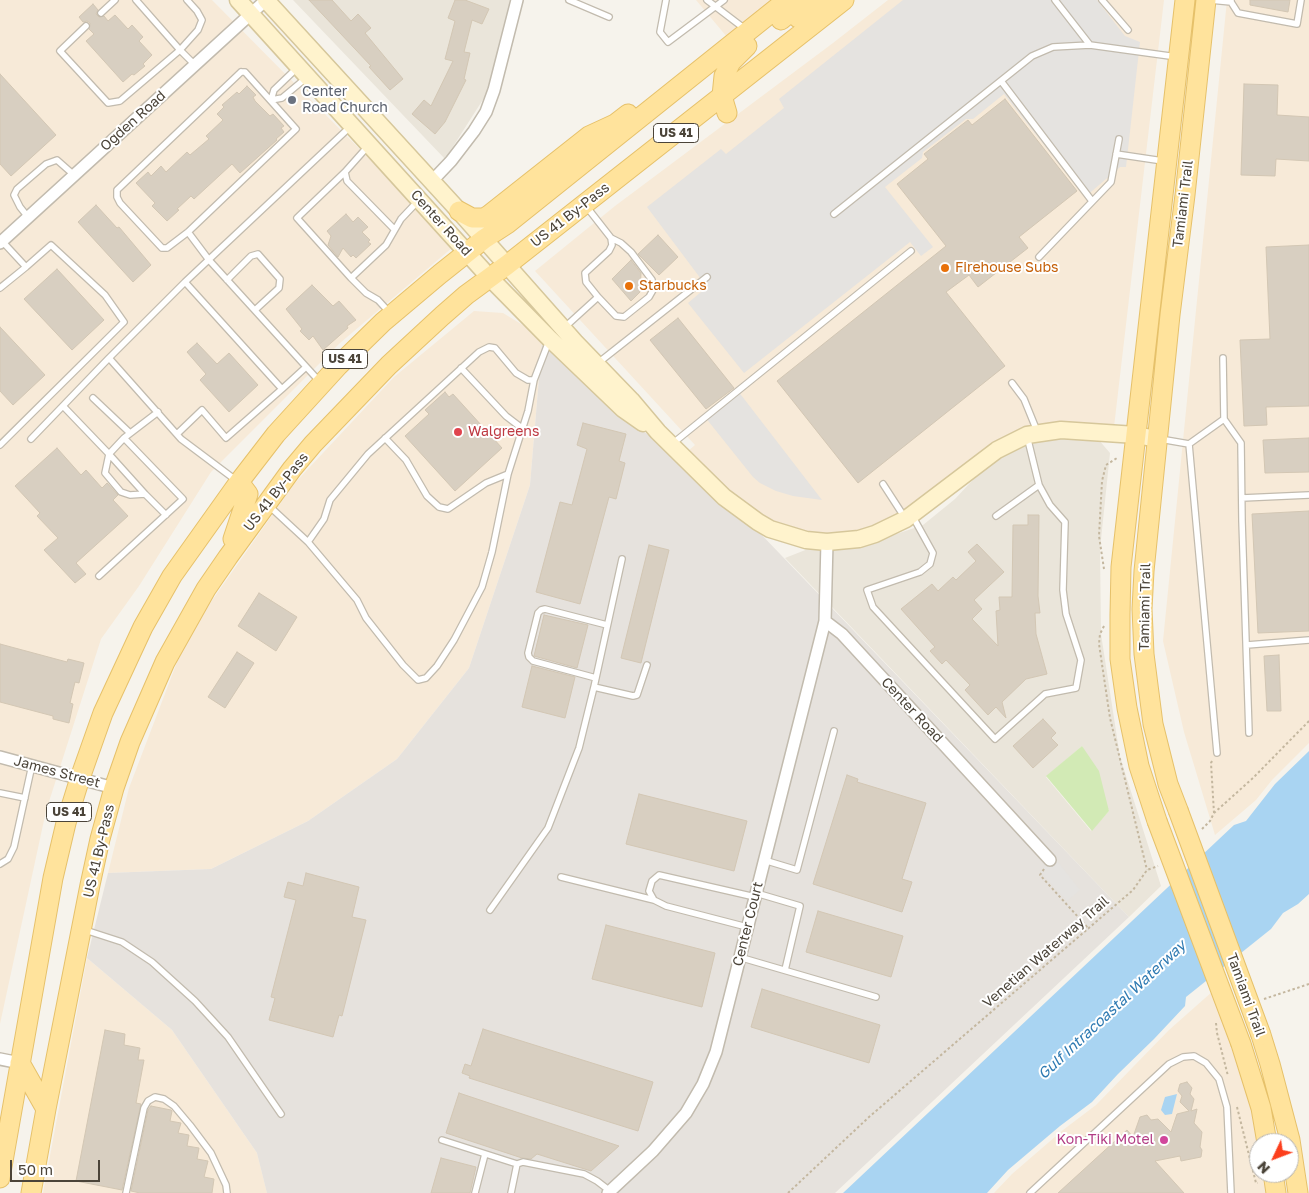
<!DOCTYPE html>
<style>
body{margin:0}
#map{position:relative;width:1309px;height:1193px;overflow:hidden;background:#f6f3ec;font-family:"Golos Text",sans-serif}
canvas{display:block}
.north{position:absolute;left:1249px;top:1133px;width:50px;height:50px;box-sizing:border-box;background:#fff;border:1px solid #b7b4b0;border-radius:50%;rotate:227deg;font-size:14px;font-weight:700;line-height:20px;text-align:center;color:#4b4439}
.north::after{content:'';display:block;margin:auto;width:18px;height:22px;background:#fc3f1d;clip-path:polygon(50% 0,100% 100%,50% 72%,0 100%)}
.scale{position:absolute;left:10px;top:1160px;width:90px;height:22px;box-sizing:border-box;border:2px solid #4b4439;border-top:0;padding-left:6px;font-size:15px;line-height:18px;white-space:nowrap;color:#4b4439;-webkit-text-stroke:4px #fff;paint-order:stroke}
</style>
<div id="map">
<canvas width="1309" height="1193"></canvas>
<div class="north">N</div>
<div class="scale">50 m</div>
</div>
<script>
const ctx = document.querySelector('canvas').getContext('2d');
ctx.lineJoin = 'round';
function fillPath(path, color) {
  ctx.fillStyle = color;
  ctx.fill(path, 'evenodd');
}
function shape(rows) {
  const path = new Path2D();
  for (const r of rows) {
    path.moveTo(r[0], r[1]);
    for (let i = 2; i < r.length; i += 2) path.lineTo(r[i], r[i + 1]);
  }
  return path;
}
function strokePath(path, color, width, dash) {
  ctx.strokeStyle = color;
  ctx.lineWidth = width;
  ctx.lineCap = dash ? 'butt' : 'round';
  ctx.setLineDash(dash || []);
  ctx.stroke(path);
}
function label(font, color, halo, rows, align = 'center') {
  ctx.font = font + ' "Golos Text",sans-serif';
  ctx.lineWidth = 4;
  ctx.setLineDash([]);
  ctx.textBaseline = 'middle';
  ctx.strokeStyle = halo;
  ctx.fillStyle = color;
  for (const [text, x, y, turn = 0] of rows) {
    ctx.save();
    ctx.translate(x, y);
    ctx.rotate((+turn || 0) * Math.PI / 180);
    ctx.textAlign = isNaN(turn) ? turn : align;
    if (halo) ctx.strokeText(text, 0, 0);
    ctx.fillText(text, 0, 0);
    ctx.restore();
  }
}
const residential = shape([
 [293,0,510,0,491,87,445,159],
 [1075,437,1098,439,1110,453,1100,549,1101,634,1120,757,1161,886,1129,917,785,558,813,547,879,540,923,525,955,499,983,469,1000,456,1028,442],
 [1082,746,1109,811,1091,831,1046,777]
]);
const commercial = shape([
 [0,0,212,0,410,200,453,247,340,343,211,472,139,586,101,639,46,811,0,1024],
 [696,0,778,0,727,37],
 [888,0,1164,0,1114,427,1049,424,914,506,873,528,845,535,808,533,773,522,762,517,729,492,688,451,695,445,535,271,615,206,833,43],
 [1227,0,1309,0,1309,743,1272,780,1256,800,1215,835,1184,732,1163,641],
 [474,311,503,313,531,330,542,342,530,485,469,668,397,759,308,821,211,869,108,873,129,788,187,636,294,484,394,377],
 [87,958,172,1030,257,1153,267,1193,43,1193],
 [1213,991,1244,1073,1259,1143,1259,1173,1265,1173,1269,1193,994,1193,1012,1174,1063,1130,1096,1105,1169,1030]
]);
const industrial = shape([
 [542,342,618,414,653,438,720,502,736,516,756,529,1129,917,835,1193,267,1193,257,1153,172,1030,87,958,108,873,211,869,308,821,397,759,469,668,530,485]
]);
const green = shape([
 [1082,746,1099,771,1109,811,1092,831,1046,776]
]);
const parking = shape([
 [903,0,1097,0,1125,36,1140,42,1126,167,1120,167,1085,197,1004,94,973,119,966,119,923,152,922,158,885,187,933,247,921,256,910,242,744,373,688,303,707,287,647,207,721,149,726,154,784,108,779,99],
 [738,391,822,500,793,496,776,491,760,483,753,477,705,417],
 [1054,857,1080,890,1067,901,1040,872]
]);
const water = shape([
 [1309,751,1309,894,1298,904,1283,913,1271,929,1186,997,1185,1006,1154,1039,1118,1074,1092,1102,1060,1126,1008,1170,987,1193,843,1193,1234,825,1246,821,1275,784],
 [1177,1094,1172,1114,1165,1115,1161,1110,1165,1097]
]);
const building = shape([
 [309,0,332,0,351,21,358,14,371,28,365,33,403,79,390,90,369,67,371,66,309,0],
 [455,0,465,0,489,9,482,24,472,20,464,52,470,53,464,79,466,80,445,122,435,134,412,114,424,100,431,106,453,61,445,59,455,21,448,18,455,0],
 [1250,0,1290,0,1288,12,1250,5,1250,0],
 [93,4,98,10,96,14,99,17,104,16,108,21,115,15,128,29,132,25,143,37,139,41,152,55,143,64,145,66,134,75,132,74,123,82,86,41,94,34,89,29,90,23,87,21,83,22,79,17,93,4],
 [0,74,56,135,11,176,0,164,0,74],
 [1244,84,1278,85,1277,115,1309,117,1309,161,1276,159,1275,176,1241,175,1244,84],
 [247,86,256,95,253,97,255,101,270,116,273,114,284,126,281,128,284,132,276,139,277,140,240,173,232,164,194,199,191,196,177,209,179,210,167,221,152,206,155,203,136,183,148,172,151,176,161,166,166,172,187,152,190,155,209,139,206,136,223,120,217,114,224,107,222,105,237,92,239,94,247,86],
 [1005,99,1077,191,1019,237,1028,248,978,287,969,275,946,292,1005,366,858,483,777,381,946,246,897,184,928,159,924,154,968,120,972,125,1005,99],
 [96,205,117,228,119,227,151,265,133,282,78,222,96,205],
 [346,214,353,222,358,217,368,227,362,232,370,240,368,242,371,244,356,258,353,255,351,257,343,248,338,257,328,245,331,236,327,231,346,214],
 [658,235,678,257,659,275,638,254,658,235],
 [1309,245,1309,406,1266,407,1267,425,1244,426,1240,340,1270,339,1266,247,1309,245],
 [631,260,641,273,640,292,631,301,612,279,631,260],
 [57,269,104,320,72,350,24,299,57,269],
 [312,285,333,306,339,301,356,320,347,326,348,328,323,350,313,336,309,340,300,331,302,329,286,309,312,285],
 [678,318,734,388,706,409,650,340,678,318],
 [0,327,45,375,13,405,0,391,0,327],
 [197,343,217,364,229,353,258,385,229,412,200,380,206,374,187,352,197,343],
 [445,392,449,397,453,394,502,448,455,491,405,436,429,414,425,410,445,392],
 [583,423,626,434,619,461,625,463,616,499,609,497,580,604,536,592,560,502,572,505,587,449,577,445,583,423],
 [1309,438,1309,472,1265,473,1263,440,1309,438],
 [57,448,81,475,86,470,102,488,107,483,118,495,113,500,128,516,76,563,86,574,75,583,44,550,58,538,37,516,40,513,15,486,57,448],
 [1309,511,1309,631,1258,633,1252,514,1309,511],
 [1028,515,1039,515,1038,596,1040,613,1035,613,1036,634,1047,674,1026,679,1002,702,1006,718,996,707,988,715,965,690,970,685,946,660,942,664,930,651,935,647,901,609,932,584,938,591,953,577,956,580,976,561,968,552,977,544,1004,572,974,600,982,609,972,619,998,646,996,611,1000,610,999,597,1012,597,1013,525,1028,525,1028,515],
 [649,545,669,550,641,663,621,658,649,545],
 [259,593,297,617,276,651,238,626,259,593],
 [544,615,588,625,577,668,534,656,544,615],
 [0,644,67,662,68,659,84,663,79,683,75,682,70,703,73,704,69,723,53,719,53,716,0,702,0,644],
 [237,652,254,663,225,708,208,697,237,652],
 [1279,655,1281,711,1267,711,1264,656,1279,655],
 [532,666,575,677,565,718,522,707,532,666],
 [1043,719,1056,733,1051,738,1058,745,1033,768,1013,746,1043,719],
 [847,775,858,779,857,782,926,803,902,879,912,882,902,912,813,884,847,775],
 [639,794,747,821,734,871,626,844,639,794],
 [306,873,359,887,352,917,366,920,342,1016,339,1015,333,1037,269,1020,275,998,271,997,296,900,284,897,288,882,303,886,306,873],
 [818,911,903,936,891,977,806,952,818,911],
 [606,925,715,953,702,1007,592,979,606,925],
 [762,989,880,1025,869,1063,751,1027,762,989],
 [483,1029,653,1082,638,1131,469,1078,470,1076,462,1073,465,1064,471,1066,483,1029],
 [105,1030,125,1034,124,1045,140,1048,138,1060,144,1060,136,1103,141,1104,122,1190,76,1181,105,1030],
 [1187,1082,1192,1088,1190,1094,1194,1099,1191,1111,1197,1109,1194,1123,1202,1132,1200,1147,1202,1150,1201,1157,1181,1161,1180,1156,1155,1161,1184,1193,1058,1193,1127,1130,1133,1137,1140,1117,1147,1115,1151,1120,1158,1119,1171,1132,1177,1114,1189,1111,1180,1102,1182,1096,1178,1091,1180,1084,1187,1082],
 [459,1093,468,1096,619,1146,591,1171,537,1154,531,1159,522,1158,446,1133,459,1093],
 [151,1106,171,1110,172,1111,170,1121,181,1123,178,1133,189,1135,187,1146,199,1148,197,1159,208,1161,204,1177,214,1179,212,1193,140,1193,131,1191,148,1110,151,1106],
 [441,1158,476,1167,470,1193,431,1193,441,1158]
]);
const path = shape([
 [1104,569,1099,536,1102,481,1106,465,1117,458],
 [1104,626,1100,634,1099,644,1110,718,1147,870],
 [1212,761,1211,763,1214,813],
 [1202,829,1210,821,1214,813,1253,778,1309,721],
 [1044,869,1040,875,1089,929],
 [1264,999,1309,984],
 [1216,1023,1217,1033,1228,1076],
 [1237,1107,1256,1183,1258,1183],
 [788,1193,869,1117,1133,890,1147,870,1158,866]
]);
const lane = shape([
 [136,0,180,50,198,30,202,20,197,11,187,0],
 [569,0,609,17],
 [666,0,660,32,668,42,724,0],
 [707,0,745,29],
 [1055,0,1090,45],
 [1102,0,1128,30],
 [1210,0,1231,2,1231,0],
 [1231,2,1238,13,1297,24,1301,0],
 [101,13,115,0],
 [86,26,60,51,108,103,120,101,180,50,195,65],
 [241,72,245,72,296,129,188,232,167,248,162,248,120,203,117,197,117,190,241,72],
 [1001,81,1092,201],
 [271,100,282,98,306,78],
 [271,100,274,90,297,68],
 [369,145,345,172,347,181,394,229],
 [1116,154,1163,161],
 [345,172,297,218,351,278],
 [834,214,1032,56,1053,47,1090,45,1177,57],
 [28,217,20,207,14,195,17,189,46,164,57,160,74,175],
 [188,232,209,260,320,382],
 [1039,257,1111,182,1119,139],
 [227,280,251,256,258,254,280,279,279,288,255,310],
 [185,282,282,389,306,367],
 [0,288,26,267,2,241],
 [598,297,616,316,624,317,649,297,653,290,652,280,631,252,621,243,611,238],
 [390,313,378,300,366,293,351,278,386,245,401,219,418,201],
 [565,327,598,297,586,282,585,273,609,251,612,245,611,238,586,206],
 [1223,358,1224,419],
 [598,363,707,277],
 [461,368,506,416,523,429],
 [1012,383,1024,399,1037,431],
 [93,398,130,433],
 [63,406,109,454,105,473,121,492,130,495,145,494,166,515],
 [177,434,202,410,226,438,282,389],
 [385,438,406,460,427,496,439,507,448,509,486,483,508,474],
 [31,439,109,358],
 [1160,439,1189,444,1217,753],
 [672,444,911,251],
 [1189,444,1224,419,1241,443,1242,521,1249,733],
 [0,445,124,322,105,295,51,245,26,267],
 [237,481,181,439,109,358,185,282,351,126],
 [883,484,905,518],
 [145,494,109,454,124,438,158,412],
 [1242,498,1309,495],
 [268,505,308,542,324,519,330,500,368,454,479,352,489,347,495,348,516,373,528,380,534,380],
 [996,516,1039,485],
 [913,517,933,553,930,564,920,572,867,590,873,607,995,739,1045,694,1076,688,1081,660,1066,614,1063,590,1065,522,1050,505,1039,485,1027,436],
 [308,542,357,600,366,618,403,665,418,680,426,678,437,666,454,640,482,587,492,552,508,474,528,411,534,380,549,341],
 [99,576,183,499,124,438],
 [1247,645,1309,640],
 [596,678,533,661,529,657,528,653,538,613,541,610,545,609,607,625],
 [594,687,622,559],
 [0,793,25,798],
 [764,860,797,870,834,731],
 [0,864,8,859,14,847,32,765],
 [561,877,654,900],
 [756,893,800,906,785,970],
 [490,910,548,828,579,748,594,687,633,696,637,695,647,665],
 [747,927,666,906,654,900,649,891,652,881,659,875,755,897],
 [85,930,122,942,152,962,195,1001,228,1037,281,1114],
 [739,957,876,997],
 [442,1140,517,1164],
 [126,1193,144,1108,148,1101,155,1097,164,1099,174,1106,190,1125,211,1153,226,1185,227,1193],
 [475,1193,485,1154],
 [511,1193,517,1164,523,1162,584,1174,597,1181,610,1191],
 [1030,1193,1169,1064,1183,1057,1194,1056,1206,1063,1219,1079,1227,1107,1231,1193]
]);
const street = shape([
 [432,181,451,161,474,131,486,112,494,90,517,0],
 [0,243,266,0],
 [825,621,842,634,1050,860],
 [0,757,114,788],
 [0,1059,20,1063],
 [608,1193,653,1151,686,1113,703,1084,716,1052,825,621,827,542]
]);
const secondary = shape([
 [238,0,490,278,550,339,623,409,643,423],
 [266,0,459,211,575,342,631,400,658,432,724,497,758,522,770,529,806,540,827,542,859,539,875,534,906,519,997,450,1027,435,1061,430,1136,435,1157,439]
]);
const primary = shape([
 [798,18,821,0],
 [781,20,805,0],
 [727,113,722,96,724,76,731,62,747,46],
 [459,211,472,218,484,218,489,215,589,136,615,124,628,114],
 [233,539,248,494,239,482],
 [1178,810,1168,784,1153,724,1144,654,1142,609,1144,571,1170,315,1185,195,1206,0],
 [1157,821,1139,766,1127,708,1120,659,1120,615,1121,567,1185,0],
 [1261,1035,1270,1064,1290,1140,1298,1193],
 [1241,1044,1261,1108,1267,1143],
 [20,1063,46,1109],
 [1273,1173,1276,1193],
 [0,1178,53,878,66,823,80,778,103,713,143,627,172,576,239,482,276,434,338,366,383,322,440,274,484,239,507,224,787,0],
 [31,1193,46,1109,90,885,100,839,114,788,130,742,165,662,206,589,228,557,292,469,313,444,389,365,442,316,466,295,507,265,844,0]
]);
const primaryBridge = shape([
 [1178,810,1261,1035],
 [1157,821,1241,1044]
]);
const markers = [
 [292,100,5,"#6b7280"],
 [945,268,5,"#e8710a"],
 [629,286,5,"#e8710a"],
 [458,432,5,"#e0444e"],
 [1164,1140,5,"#d1479c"]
];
const shields = [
 [676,133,45],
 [345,359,45],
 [69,812,45]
];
const shieldNames = [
 ["US 41",676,133],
 ["US 41",345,359],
 ["US 41",69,812]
];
const worshipNames = [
 ["Center",302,92],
 ["Road Church",302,108]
];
const streetNames = [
 ["Ogden Road",133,121,-42],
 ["Tamiami Trail",1183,204,-83],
 ["US 41 By-Pass",570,215,-38],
 ["Center Road",441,223,48],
 ["US 41 By-Pass",276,492,-52],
 ["Tamiami Trail",1145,607,-89],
 ["Center Road",912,710,47],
 ["James Street",57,772,15],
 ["US 41 By-Pass",99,851,-77],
 ["Center Court",748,924,-76],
 ["Venetian Waterway Trail",1046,952,-41],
 ["Tamiami Trail",1246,995,70]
];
const foodNames = [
 ["Firehouse Subs",955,268],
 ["Starbucks",639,286]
];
const healthNames = [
 ["Walgreens",468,432]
];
const hotelNames = [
 ["Kon-Tiki Motel",1154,1140]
];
const waterNames = [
 ["Gulf Intracoastal Waterway",1112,1010,-43]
];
fillPath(residential, '#eae5da');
fillPath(commercial, '#f7ead8');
fillPath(industrial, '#e6e2dd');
fillPath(green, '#d2eab5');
fillPath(parking, '#e5e3e0');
fillPath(water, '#a9d4f2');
fillPath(building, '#d8cfc1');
strokePath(building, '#d3c7b4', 1);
strokePath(lane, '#c2bbae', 8);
strokePath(street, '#c2bbae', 14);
strokePath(secondary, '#d6c79b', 19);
strokePath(primary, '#e6c16a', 21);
strokePath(path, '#c4b79f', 2, [2.5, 2.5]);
strokePath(lane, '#fff', 5.5);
strokePath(street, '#fff', 11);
strokePath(secondary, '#fff3cd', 16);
strokePath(primary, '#ffe39c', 19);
strokePath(primaryBridge, '#e6c16a', 21, []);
strokePath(primaryBridge, '#ffe39c', 19);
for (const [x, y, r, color] of markers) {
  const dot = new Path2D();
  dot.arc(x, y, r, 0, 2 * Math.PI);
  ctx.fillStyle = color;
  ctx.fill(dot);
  strokePath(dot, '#fff', 2);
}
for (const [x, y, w] of shields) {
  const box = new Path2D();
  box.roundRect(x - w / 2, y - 9.5, w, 19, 4);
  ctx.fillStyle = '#fff';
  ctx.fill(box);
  strokePath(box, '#4b4439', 1);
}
label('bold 12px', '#4b4439', null, shieldNames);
label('14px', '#5b616d', '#fff', worshipNames, 'left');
label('14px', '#4b4439', '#fff', streetNames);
label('14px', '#c56008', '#fff', foodNames, 'left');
label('14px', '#be3a42', '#fff', healthNames, 'left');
label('14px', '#b23c85', '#fff', hotelNames, 'right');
label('italic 15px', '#2e7ab2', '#fff', waterNames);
</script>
